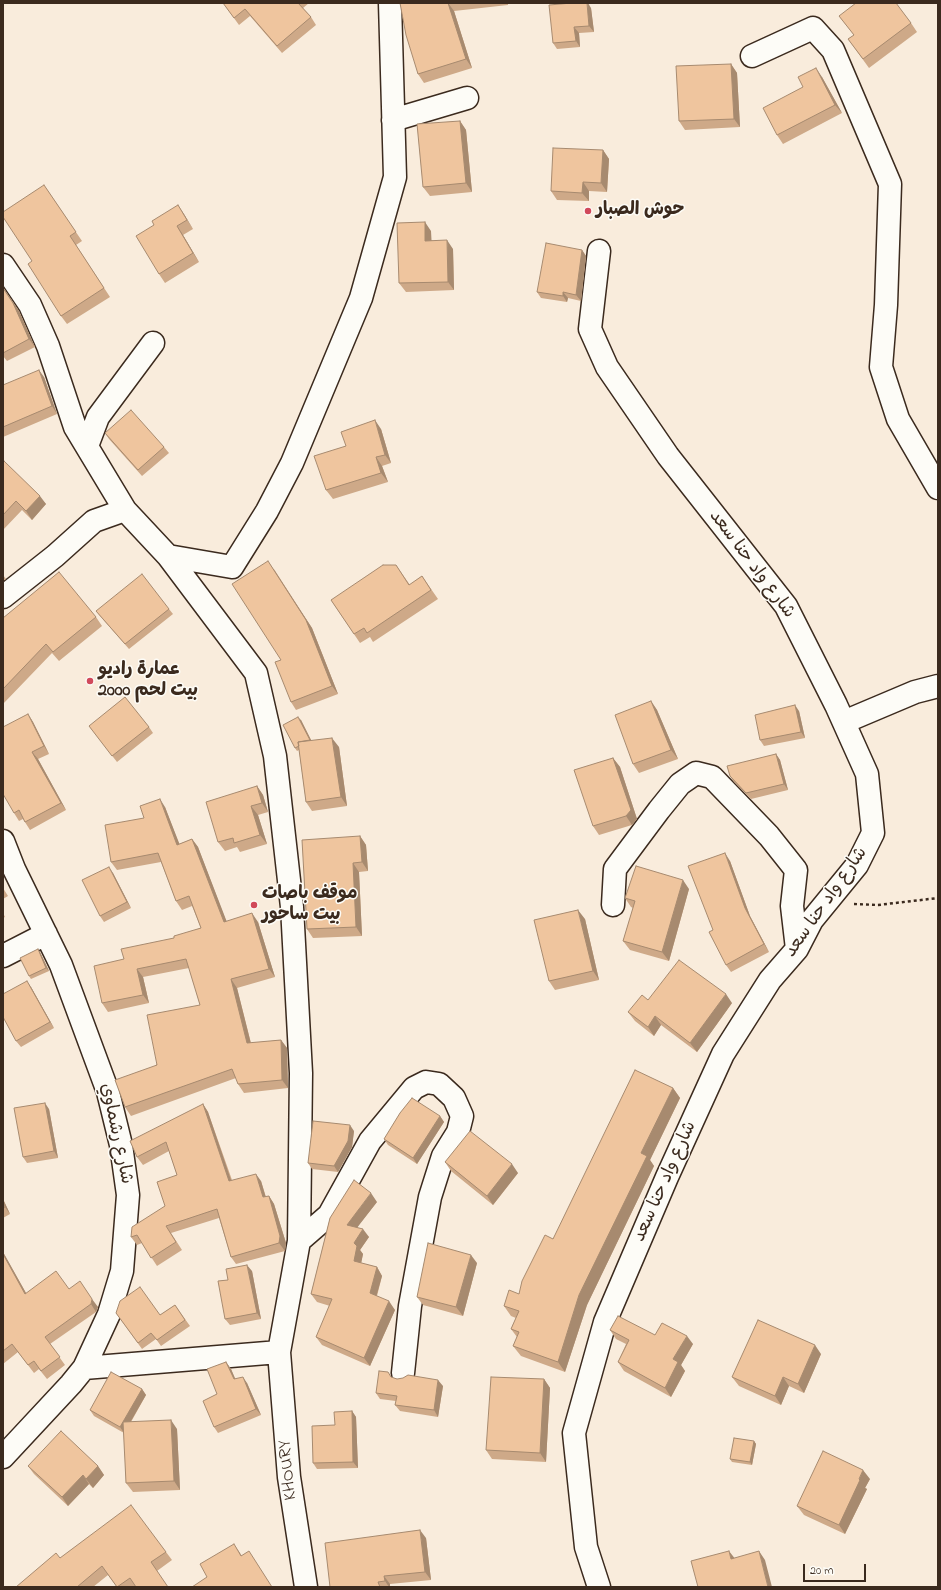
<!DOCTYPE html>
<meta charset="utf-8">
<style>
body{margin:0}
#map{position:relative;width:941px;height:1590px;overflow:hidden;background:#f9ecdc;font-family:"Indie Flower",sans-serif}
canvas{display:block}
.frame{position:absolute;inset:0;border:4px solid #3b2a1e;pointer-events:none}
.scale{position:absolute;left:803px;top:1564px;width:63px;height:18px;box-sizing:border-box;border:2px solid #3b2a1e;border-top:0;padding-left:5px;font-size:12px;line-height:14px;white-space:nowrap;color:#3b2a1e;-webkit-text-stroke:3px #fdfcf7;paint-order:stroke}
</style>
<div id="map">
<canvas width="941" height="1590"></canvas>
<div class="frame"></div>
<div class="scale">20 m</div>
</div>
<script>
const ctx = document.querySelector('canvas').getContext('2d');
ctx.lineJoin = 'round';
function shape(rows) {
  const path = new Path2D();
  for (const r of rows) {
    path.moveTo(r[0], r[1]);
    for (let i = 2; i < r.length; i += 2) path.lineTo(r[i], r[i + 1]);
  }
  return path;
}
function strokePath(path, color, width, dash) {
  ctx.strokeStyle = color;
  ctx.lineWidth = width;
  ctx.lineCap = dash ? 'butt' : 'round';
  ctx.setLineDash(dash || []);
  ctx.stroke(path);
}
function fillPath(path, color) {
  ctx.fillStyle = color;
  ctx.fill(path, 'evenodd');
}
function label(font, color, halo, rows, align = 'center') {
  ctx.font = font + ' "Indie Flower","Playpen Sans Arabic",sans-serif';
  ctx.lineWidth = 3;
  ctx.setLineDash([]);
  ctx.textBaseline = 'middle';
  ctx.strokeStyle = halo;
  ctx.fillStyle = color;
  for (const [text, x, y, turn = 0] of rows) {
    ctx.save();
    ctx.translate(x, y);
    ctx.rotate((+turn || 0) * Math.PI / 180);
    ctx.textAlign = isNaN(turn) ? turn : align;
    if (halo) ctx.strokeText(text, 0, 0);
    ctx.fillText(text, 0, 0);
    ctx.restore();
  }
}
const path = shape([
 [854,904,878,905,938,898]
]);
const minor = shape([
 [752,56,813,28,833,50,890,184,886,305,881,367,898,419,938,488],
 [393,120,467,98],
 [3,265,30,305,48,346,75,427,125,510,168,556,256,673,275,756,292,907,301,1073,299,1241,279,1352,289,1477,306,1587],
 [87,446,98,417,153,343],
 [168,556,232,567,267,511,292,463,361,298,395,177,390,3],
 [3,597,55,556,94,521,125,510],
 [844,722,915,692,938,686],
 [3,841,14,869,61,965,108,1092,121,1145,128,1195,122,1271,109,1314,84,1368,71,1384,3,1457],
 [613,905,615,869,659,810,680,784,696,773,712,777,769,836,796,870,792,906,797,949],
 [3,956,46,934],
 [299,1241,329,1215,370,1141,414,1088,426,1082,439,1084,454,1098,462,1116,458,1132,443,1156,430,1197,410,1306,403,1373],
 [84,1368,279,1352],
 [599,1587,586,1547,574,1433,605,1322,667,1177,723,1054,770,980,797,949,812,920,857,865,873,833,867,774,836,705,786,606,668,456,607,367,590,329,599,251]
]);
const wall = shape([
 [223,3,309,3,303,8,311,17,316,25,282,53,250,16,239,25],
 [400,3,508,3,508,5,454,11,472,68,424,83,418,74],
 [591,8,594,32,579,33,580,47,557,49,553,43],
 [839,16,911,23,917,32,869,68,848,39,854,35],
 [731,64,737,73,740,127,685,130,679,121],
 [822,77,842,113,783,144,777,135,803,87],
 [460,121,466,130,472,192,430,196,423,187],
 [603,150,609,159,607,192,589,191,589,201,557,200,551,191],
 [44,185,82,241,76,245,110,297,67,324,61,316,32,261],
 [178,205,193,229,183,235,199,262,165,283,159,274,154,225],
 [431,231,431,240,453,249,454,290,406,292,399,283],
 [582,250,586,256,581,301,568,298,567,302,541,298,537,292],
 [3,287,19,311,35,347,7,361,3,356],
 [44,377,57,414,3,437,3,385],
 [381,429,391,463,382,466,388,482,333,499,326,490,346,446],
 [105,433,164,447,169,453,142,476,109,439],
 [3,462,46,504,32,520,22,510,3,530],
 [396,565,410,585,422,576,438,599,373,642,370,637,360,643,331,600],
 [274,569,312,628,338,694,296,710,291,702,281,660],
 [3,575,6,579,3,581],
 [169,609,173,614,129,649,100,616,96,611],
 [96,617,102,626,59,661,52,653,3,704,3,618],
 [651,701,657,710,678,759,639,773,633,764],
 [799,711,805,738,764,746,760,740],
 [28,714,33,722,49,754,38,759,66,810,30,830,23,819,19,821,14,813],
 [301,720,311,740,339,747,347,806,312,811,306,802,299,750,297,751,295,748],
 [89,726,149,727,153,733,117,762],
 [776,754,780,760,788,790,751,799,734,782,730,776],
 [613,758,620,767,637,819,632,825,599,835,593,826],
 [257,786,263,795,268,812,258,815,267,844,240,852,237,847,225,851,218,842],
 [165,807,179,844,192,839,198,847,226,921,258,922,275,977,237,988,251,1043,281,1040,287,1048,288,1088,244,1093,238,1084,236,1078,131,1116,125,1107,200,1005,189,968,143,977,149,1003,108,1012,102,1003,124,959,174,938,201,928,192,906,182,910,176,901,161,862,117,870,111,862,144,818],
 [360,836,366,845,368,871,359,872,362,936,313,938,307,929],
 [730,861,750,916,769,952,731,972,726,965],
 [113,873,131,908,104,922,100,916],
 [3,888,8,896,3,899],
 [689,889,669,961,630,950,623,941,633,908,631,907,625,898],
 [3,913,5,917,3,918],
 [585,919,599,980,555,990,549,981],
 [38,949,40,952,49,971,31,979,29,976],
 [31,987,54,1028,21,1047,16,1041],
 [648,1000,732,1003,697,1052,661,1025,654,1036,635,1021,628,1012],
 [673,1088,680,1098,650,1160,654,1166,587,1305,565,1372,521,1356,513,1346,517,1337,511,1329,516,1318,511,1316,504,1306,519,1294,553,1239],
 [203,1104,208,1112,232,1180,261,1181,266,1197,269,1196,274,1204,286,1243,285,1251,236,1264,231,1257,219,1218,171,1233,182,1250,157,1266,142,1243,137,1245,131,1237,165,1206,177,1175,169,1151,143,1165,137,1157],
 [49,1109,58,1158,27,1163,23,1157],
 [440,1116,444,1122,417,1164,388,1145,384,1139],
 [354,1131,352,1147,338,1172,312,1169,308,1163],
 [445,1162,518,1173,493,1205,451,1171],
 [3,1199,10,1214,3,1218],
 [377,1202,357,1227,369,1237,360,1250,363,1254,361,1263,377,1267,382,1276,377,1296,395,1310,370,1366,322,1345,316,1337,330,1306,317,1302,311,1294,330,1218],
 [3,1252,26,1293,69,1289,98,1307,96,1312,50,1344,65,1365,47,1379,39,1369,34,1373,18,1352,3,1364],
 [477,1263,463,1316,423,1305,417,1297],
 [252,1271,261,1319,230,1325,225,1319],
 [175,1305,190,1326,161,1346,156,1339,142,1349,116,1313,160,1315],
 [610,1330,655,1335,693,1344,681,1365,685,1371,671,1397,624,1371,618,1362,626,1344,616,1339],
 [821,1354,804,1393,789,1386,781,1405,739,1386,732,1377],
 [226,1362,231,1369,235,1379,247,1383,261,1415,218,1433,214,1427,217,1394],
 [391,1377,397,1379,443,1386,438,1417,400,1411,395,1405,396,1401,380,1399,376,1393],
 [544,1379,550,1388,546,1462,492,1459,486,1450],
 [142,1389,146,1395,131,1422,177,1429,180,1490,133,1492,126,1483,124,1433,94,1416,90,1410],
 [352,1411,356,1417,358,1468,317,1469,313,1463,335,1425],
 [754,1441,756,1444,752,1465,732,1462,730,1459],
 [28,1466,98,1466,104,1475,93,1488,89,1484,68,1506,34,1474],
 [870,1479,865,1488,867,1489,845,1534,804,1515,797,1506],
 [426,1538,431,1580,390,1584,390,1587,330,1587],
 [166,1552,172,1560,135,1587,117,1587,108,1575,93,1587,16,1587,60,1558]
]);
const shadedWall = shape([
 [448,3,454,11,472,68,466,59],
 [587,3,588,3,591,8,594,32,589,26],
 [574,27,579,33,580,47,576,41],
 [731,64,737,73,740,127,734,119],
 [816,68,822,77,842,113,835,105],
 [460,121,466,130,472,192,466,183],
 [603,150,609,159,607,192,601,183],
 [583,182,589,191,589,201,582,193],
 [178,205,184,214,193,229,187,220],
 [425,222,431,231,432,249,425,241],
 [177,226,183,235,199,262,193,253],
 [447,240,453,249,454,290,448,282],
 [582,250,586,256,581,301,576,295],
 [3,287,19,311,35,347,29,339],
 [563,292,568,298,567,302,563,296],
 [39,370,44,377,57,414,52,406],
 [375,420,381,429,391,463,385,455],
 [376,457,382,466,388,482,381,473],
 [40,496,46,504,32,520,26,511],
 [268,561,312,628,338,694,332,686],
 [651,701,657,710,678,759,671,750],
 [795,705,799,711,805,738,801,732],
 [28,714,33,722,49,754,44,746],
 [298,717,301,720,313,744,310,741],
 [332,738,339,747,347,806,341,797],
 [32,752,38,759,66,810,61,803],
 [776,754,780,760,788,790,784,784],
 [613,758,620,767,637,819,632,825,626,816],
 [257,786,263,795,268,812,262,803],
 [160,799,165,807,183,853,177,845],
 [251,806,258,815,267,844,260,835],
 [360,836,366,845,368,871,362,862],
 [192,839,198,847,230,930,224,922],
 [725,853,730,861,750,916,769,952,764,944,745,908],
 [353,863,359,872,362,936,356,927],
 [109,867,113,873,131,908,127,902],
 [683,880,689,889,669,961,662,952],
 [578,910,585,919,599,980,593,971],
 [252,913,258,922,275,977,269,969],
 [38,949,40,952,49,971,46,968],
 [137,969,143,977,149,1003,143,995],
 [231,979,237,988,253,1052,247,1043],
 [27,981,31,987,54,1028,50,1022],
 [726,994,732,1003,697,1052,690,1043],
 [655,1016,661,1025,654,1036,648,1027],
 [281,1040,287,1048,288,1088,282,1080],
 [673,1088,680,1098,650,1160,654,1166,587,1305,565,1372,558,1362,579,1295,641,1153],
 [45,1103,49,1109,58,1158,54,1151],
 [203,1104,208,1112,234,1189,229,1181],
 [440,1116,444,1122,417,1164,413,1158],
 [350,1125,354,1131,352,1147,338,1172,334,1166],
 [512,1164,518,1173,493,1205,487,1196],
 [256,1174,261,1181,268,1205,263,1197],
 [371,1193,377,1202,353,1233,347,1225],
 [269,1196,274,1204,286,1243,285,1251,279,1243],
 [3,1199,10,1214,5,1207,3,1202],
 [363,1229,369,1237,360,1250,363,1254,360,1269,354,1261,354,1243],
 [3,1252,31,1302,25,1294,3,1254],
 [471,1255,477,1263,463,1316,456,1307],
 [247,1265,252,1271,261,1319,257,1313],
 [377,1267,382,1276,375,1301,370,1293],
 [92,1299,98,1307,96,1312,91,1304],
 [389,1301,395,1310,370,1366,364,1358],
 [687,1336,693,1344,681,1365,685,1371,671,1397,665,1388,673,1359],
 [815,1345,821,1354,804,1393,798,1384],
 [226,1362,231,1369,238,1385,234,1379],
 [243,1377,247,1383,261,1415,256,1409],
 [783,1377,789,1386,781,1405,775,1396],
 [544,1379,550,1388,546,1462,540,1453],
 [438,1380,443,1386,438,1417,434,1410],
 [142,1389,146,1395,124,1433,120,1427],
 [352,1411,356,1417,358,1468,353,1462],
 [171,1420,177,1429,180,1490,174,1481],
 [754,1441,756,1444,752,1465,750,1462],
 [98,1466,104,1475,93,1488,86,1479],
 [863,1470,870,1479,865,1488,867,1489,845,1534,839,1525],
 [83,1475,89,1484,68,1506,62,1497],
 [420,1530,426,1538,431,1580,425,1572],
 [234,1544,240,1553,247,1565,241,1556],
 [729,1551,736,1560,731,1559],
 [759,1551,765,1560,772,1587,768,1587],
 [384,1576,390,1584,390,1587,389,1587,385,1581]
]);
const building = shape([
 [223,3,298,3,311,17,277,46,245,9,234,18,223,3],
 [400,3,448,3,466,59,418,74,406,35,400,3],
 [572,3,587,3,589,26,574,27,576,41,553,43,549,5,572,3],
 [856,3,896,3,911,23,863,59,848,39,854,35,839,16,856,3],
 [731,64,734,119,679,121,676,66,731,64],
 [816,68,835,105,777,135,763,108,803,87,798,77,816,68],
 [460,121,466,183,423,187,417,124,460,121],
 [553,148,603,150,601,183,583,182,582,193,551,191,553,148],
 [44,185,76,232,70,236,104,288,61,316,28,264,32,261,3,217,3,212,44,185],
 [178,205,187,220,177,226,193,253,159,274,136,236,154,225,152,221,178,205],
 [425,222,425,241,447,240,448,282,399,283,397,223,425,222],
 [546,243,582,250,576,295,563,292,563,296,537,292,546,243],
 [3,288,13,303,29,339,3,353,3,288],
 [39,370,52,406,3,427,3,385,39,370],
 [131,410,164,447,138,470,105,433,131,410],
 [375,420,385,455,376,457,381,473,326,490,314,456,346,446,341,432,375,420],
 [4,461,40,496,26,511,16,501,3,515,3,462,4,461],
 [268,561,306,620,332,686,291,702,275,662,281,660,232,584,268,561],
 [383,565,396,565,409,585,422,576,431,590,367,633,364,628,354,634,331,600,383,565],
 [59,572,96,617,53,652,46,644,3,689,3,618,59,572],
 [142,574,169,609,125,644,96,611,142,574],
 [125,697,149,727,112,756,89,726,125,697],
 [651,701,671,750,633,764,615,715,651,701],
 [795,705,801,732,760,740,755,715,795,705],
 [28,714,44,746,32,752,61,803,25,822,19,810,14,813,3,794,3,727,28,714],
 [298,717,310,740,298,742,299,746,295,748,283,725,298,717],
 [332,738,341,797,306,802,298,742,332,738],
 [776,754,784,784,746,793,730,776,727,766,776,754],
 [613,758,631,810,626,816,593,826,574,770,613,758],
 [257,786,262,803,251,806,260,835,234,843,233,838,218,842,206,802,257,786],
 [160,799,177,845,192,839,224,922,252,913,269,969,231,979,247,1043,281,1040,282,1080,238,1084,232,1069,125,1107,115,1080,157,1065,147,1015,200,1005,186,959,137,969,143,995,102,1003,94,966,124,959,121,949,174,938,174,936,201,928,189,896,176,901,158,853,111,862,105,825,144,818,140,806,160,799],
 [360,836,362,862,353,863,356,927,307,929,302,840,360,836],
 [725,853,745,908,764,944,726,965,709,932,713,930,688,866,725,853],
 [636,866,683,880,662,952,623,941,635,901,625,898,636,866],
 [109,867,127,902,100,916,82,880,109,867],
 [578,910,593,971,549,981,534,920,578,910],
 [38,949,46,968,29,976,20,958,38,949],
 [679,960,726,994,690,1043,655,1016,648,1027,628,1012,642,995,648,1000,679,960],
 [27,981,50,1022,16,1041,3,1017,3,994,27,981],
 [635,1070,673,1088,641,1153,647,1156,579,1295,558,1362,513,1346,519,1332,511,1329,519,1311,504,1306,509,1290,519,1294,522,1281,545,1235,553,1239,635,1070],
 [412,1098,440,1116,413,1158,384,1139,400,1113,412,1098],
 [45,1103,54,1151,23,1157,14,1108,45,1103],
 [203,1104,229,1181,256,1174,263,1197,269,1196,280,1236,279,1243,231,1257,217,1209,166,1226,176,1242,151,1258,137,1235,131,1237,132,1227,165,1206,157,1182,177,1175,166,1142,137,1157,130,1141,203,1104],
 [313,1121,350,1125,348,1141,334,1166,308,1163,313,1121],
 [470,1131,512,1164,487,1196,445,1162,470,1131],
 [354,1180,371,1193,347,1225,363,1229,354,1243,357,1246,354,1261,377,1267,370,1293,389,1301,364,1358,316,1337,332,1299,311,1294,330,1218,354,1180],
 [3,1202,5,1207,3,1208,3,1202],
 [428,1243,471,1255,456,1307,417,1297,428,1243],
 [3,1254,25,1294,56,1271,69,1289,80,1281,92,1299,91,1304,45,1337,60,1357,41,1371,34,1361,28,1365,12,1344,3,1351,3,1254],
 [247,1265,257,1313,225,1319,218,1281,228,1280,226,1269,247,1265],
 [140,1287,160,1315,175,1305,185,1320,157,1340,151,1333,138,1343,116,1313,120,1301,140,1287],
 [618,1316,655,1335,662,1323,687,1336,673,1359,678,1362,665,1388,618,1362,629,1340,610,1330,618,1316],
 [758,1320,815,1345,798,1384,783,1377,775,1396,732,1377,758,1320],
 [226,1362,234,1379,243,1377,256,1409,214,1427,203,1401,217,1394,207,1369,226,1362],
 [379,1371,388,1372,391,1377,397,1379,403,1378,408,1375,438,1380,434,1410,395,1405,397,1396,376,1393,379,1371],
 [111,1372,142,1389,120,1427,90,1410,111,1372],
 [491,1377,544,1379,540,1453,486,1450,491,1377],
 [352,1411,353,1462,313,1463,312,1426,335,1425,334,1412,352,1411],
 [171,1420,174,1481,126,1483,123,1422,171,1420],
 [61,1431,98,1466,86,1479,83,1475,62,1497,28,1466,61,1431],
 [734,1438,754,1441,750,1462,730,1459,734,1438],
 [823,1451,863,1470,859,1479,860,1480,839,1525,797,1506,823,1451],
 [131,1505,166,1552,151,1562,168,1587,136,1587,130,1578,117,1587,102,1566,77,1587,16,1587,56,1553,60,1558,131,1505],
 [420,1530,425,1572,384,1576,385,1581,378,1582,380,1587,330,1587,325,1543,420,1530],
 [234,1544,241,1556,249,1551,272,1587,192,1587,207,1577,200,1564,234,1544],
 [729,1551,731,1559,759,1551,768,1587,698,1587,691,1561,729,1551]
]);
const markers = [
 [588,211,4,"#d1495b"],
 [90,681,4,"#d1495b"],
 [254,905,4,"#d1495b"]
];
const poiNames = [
 ["حوش الصبار",596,211],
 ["عمارة راديو",98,671],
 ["بيت لحم 2000",98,692],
 ["موقف باصات",262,895],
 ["بيت ساحور",262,916]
];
const streetNames = [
 ["شارع واد حنا سعد",751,565,53],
 ["شارع واد حنا سعد",827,903,-55],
 ["شارع رشماوي",115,1134,78],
 ["شارع واد حنا سعد",666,1182,-66],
 ["KHOURY",289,1470,-96]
];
strokePath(minor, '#3b2a1e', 25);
strokePath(path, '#3b2a1e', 2.5, [3, 3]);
strokePath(minor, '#fdfcf7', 22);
fillPath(wall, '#cea988');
fillPath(shadedWall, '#a78a6f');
fillPath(building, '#efc59e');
strokePath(building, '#a78a6f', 1);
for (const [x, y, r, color] of markers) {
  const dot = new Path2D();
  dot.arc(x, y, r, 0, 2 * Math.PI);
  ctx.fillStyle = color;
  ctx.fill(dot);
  strokePath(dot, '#fdfcf7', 1.5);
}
label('bold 18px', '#3b2a1e', '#fdfcf7', poiNames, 'left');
label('18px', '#3b2a1e', '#fdfcf7', streetNames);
</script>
